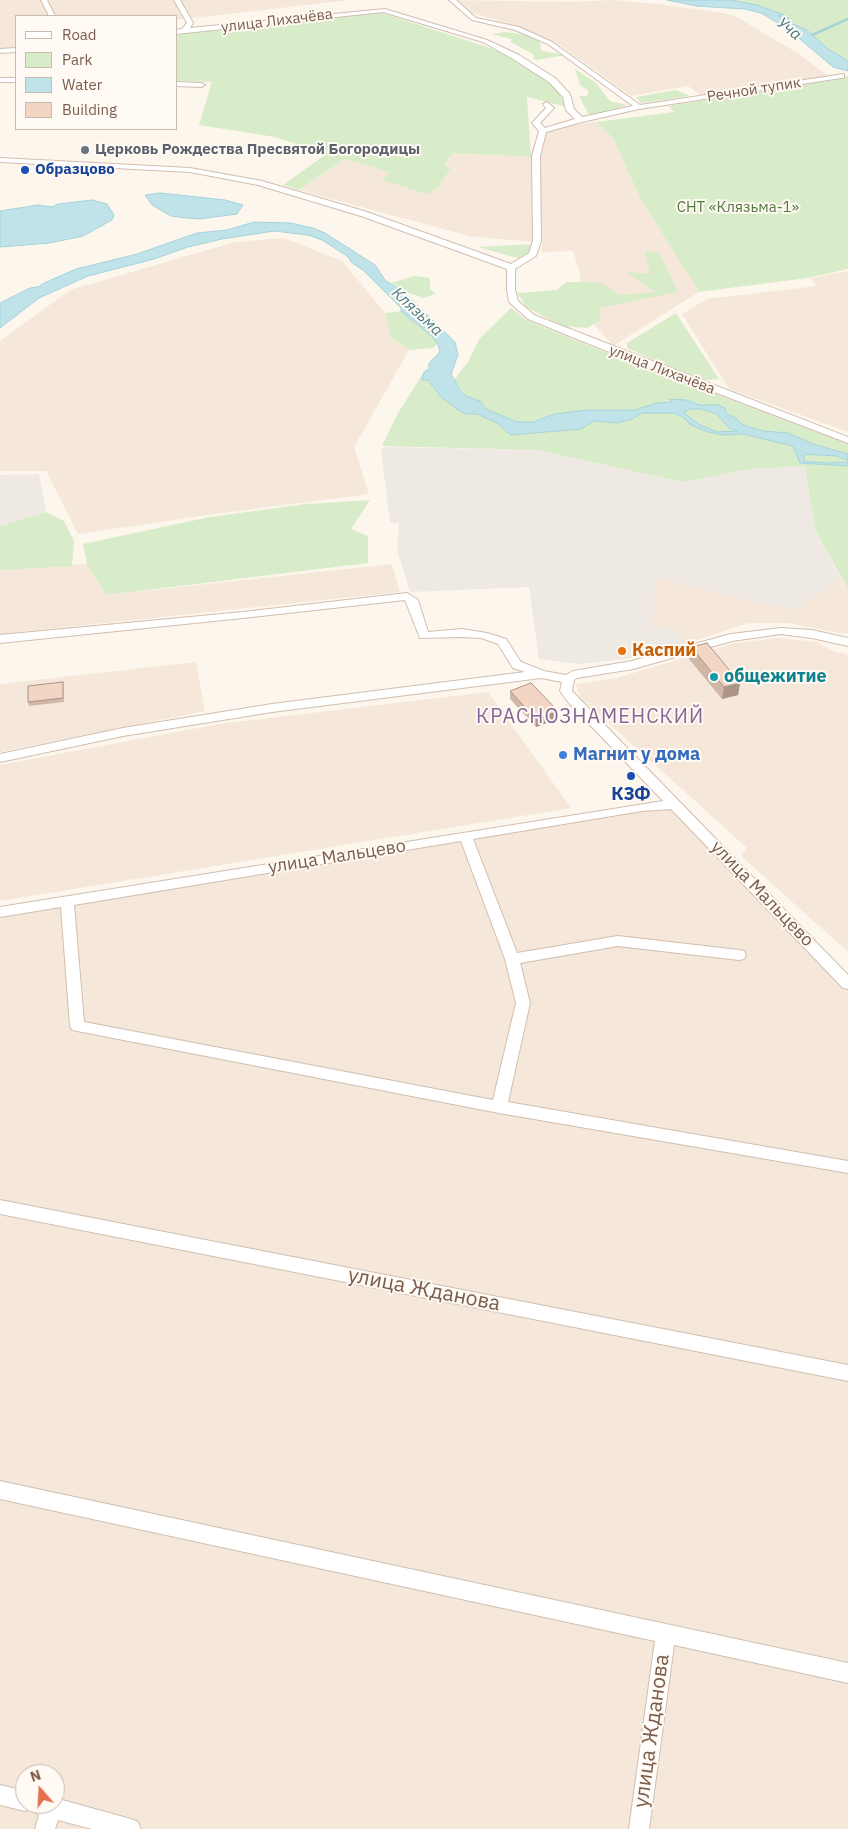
<!DOCTYPE html>
<meta charset="utf-8">
<style>
body{margin:0}
#map{position:relative;width:848px;height:1829px;overflow:hidden;background:#fdf6ec;font-family:"IBM Plex Sans",sans-serif}
canvas{display:block}
.legend{position:absolute;left:15px;top:15px;width:162px;height:115px;box-sizing:border-box;background:#fffaf3;border:1px solid #cabbb1;margin:0;padding:6px 9px;list-style:none;font-size:15px;color:#7a5c4d}
.legend li{display:flex;align-items:center;gap:10px;height:25px}
.legend b{width:25px;border:1px solid #cabbb1}
.north{position:absolute;left:15px;top:1764px;width:50px;height:50px;box-sizing:border-box;background:#fffaf3;border:1px solid #cabbb1;border-radius:50%;rotate:341deg;font-size:14px;font-weight:700;line-height:20px;text-align:center;color:#7a5c4d}
.north::after{content:'';display:block;margin:auto;width:18px;height:22px;background:#e76f51;clip-path:polygon(50% 0,100% 100%,50% 72%,0 100%)}
</style>
<div id="map">
<canvas width="848" height="1829"></canvas>
<ul class="legend">
<li><b style="height:6px;background:#fff"></b>Road</li>
<li><b style="height:14px;background:#d8ecc9"></b>Park</li>
<li><b style="height:14px;background:#bfe3e8"></b>Water</li>
<li><b style="height:14px;background:#f3d5c3"></b>Building</li>
</ul>
<div class="north">N</div>
</div>
<script>
const ctx = document.querySelector('canvas').getContext('2d');
ctx.lineJoin = 'round';
function fillPath(path, color) {
  ctx.fillStyle = color;
  ctx.fill(path, 'evenodd');
}
function shape(rows) {
  const path = new Path2D();
  for (const r of rows) {
    path.moveTo(r[0], r[1]);
    for (let i = 2; i < r.length; i += 2) path.lineTo(r[i], r[i + 1]);
  }
  return path;
}
function strokePath(path, color, width, dash) {
  ctx.strokeStyle = color;
  ctx.lineWidth = width;
  ctx.lineCap = dash ? 'butt' : 'round';
  ctx.setLineDash(dash || []);
  ctx.stroke(path);
}
function label(font, color, halo, rows, align = 'center') {
  ctx.font = font + ' "IBM Plex Sans",sans-serif';
  ctx.lineWidth = 4;
  ctx.setLineDash([]);
  ctx.textBaseline = 'middle';
  ctx.strokeStyle = halo;
  ctx.fillStyle = color;
  for (const [text, x, y, turn = 0] of rows) {
    ctx.save();
    ctx.translate(x, y);
    ctx.rotate((+turn || 0) * Math.PI / 180);
    ctx.textAlign = isNaN(turn) ? turn : align;
    if (halo) ctx.strokeText(text, 0, 0);
    ctx.fillText(text, 0, 0);
    ctx.restore();
  }
}
const residential = shape([
 [0,0,350,0,176,20,176,16,16,16,16,48,0,50],
 [457,0,569,2,612,0,657,4,717,12,735,16,799,54,828,76,702,96,688,86,631,96,557,43,521,27,473,13],
 [596,122,613,138,641,200,699,292,613,346,585,314,580,274,573,251,541,252,542,243,469,236,299,190,345,159,391,172,381,180,438,188,451,168,444,166,453,153,530,157,537,135,573,125],
 [284,238,342,261,385,313,391,338,409,350,354,447,369,494,207,515,78,534,46,471,0,471,0,341,70,290,235,242],
 [848,271,848,432,729,389,682,314,707,299,817,286,810,278],
 [87,564,106,595,392,564,400,592,0,634,0,567],
 [656,578,793,610,841,578,848,589,848,633,839,633,788,623,748,623,685,644,676,628,651,629],
 [778,638,817,642,833,651,848,655,848,952,741,856,747,848,580,697,576,684,616,678,735,643],
 [196,662,205,711,0,752,0,684],
 [488,692,571,808,0,901,0,765,219,724],
 [675,804,848,984,848,1829,0,1829,0,912],
 [25,1774,55,1774,55,1804,25,1804]
]);
const industrial = shape([
 [384,447,537,450,678,481,688,481,750,469,805,466,815,530,841,578,794,610,656,578,651,628,676,628,685,644,648,656,580,664,539,659,529,587,410,592,397,550,399,523,390,522,381,451],
 [39,474,46,512,0,526,0,475]
]);
const green = shape([
 [730,0,848,0,848,61,828,49,807,30,794,23,741,2],
 [376,11,521,58,532,70,556,88,567,107,527,97,531,157,453,153,444,165,451,168,438,188,428,194,381,180,390,172,345,159,299,190,283,185,326,154,275,137,199,125,212,82,176,81,176,35],
 [506,32,526,35,540,41,541,51,565,55,537,60,533,59,534,55,511,42,511,39,491,34],
 [575,69,595,82,610,101,627,105,596,115,589,115,579,96,587,96,589,91,580,85],
 [848,76,848,269,807,278,699,292,641,200,613,138,596,122,674,112,669,106],
 [676,90,690,96,641,103,636,97],
 [534,244,529,255,521,259,478,247],
 [645,251,659,252,678,292,599,308,601,320,587,328,563,326,527,308,517,293,557,290,566,282,600,282,619,295,654,292,627,272,650,274],
 [414,276,430,278,430,289,436,294,423,298,406,292,391,283],
 [511,308,526,320,612,355,848,444,848,454,816,445,788,433,763,431,743,425,718,405,700,405,686,400,656,403,635,410,555,414,537,419,535,422,517,422,486,409,480,401,468,397,453,381,468,362,480,338],
 [401,311,433,337,438,344,432,348,409,350,391,338,385,313],
 [676,313,719,379,701,381,627,348,627,343],
 [424,372,422,380,428,380,441,397,466,414,477,414,497,423,512,435,581,429,594,421,617,423,632,419,642,413,674,413,683,417,691,425,724,435,743,434,793,446,800,463,848,466,848,589,815,530,805,466,750,469,688,481,678,481,537,450,382,446,398,413],
 [689,409,700,409,711,412,717,414,729,428,738,432,717,432,698,424,684,413],
 [805,454,837,456,848,462,827,463,803,461],
 [370,500,351,529,368,536,368,563,106,595,87,564,83,544,210,517,306,504],
 [46,512,64,521,74,541,72,566,0,570,0,526]
]);
const water = shape([
 [667,0,730,0,757,5,784,15,778,16,789,18,789,22,807,30,828,49,848,61,848,71,833,67,788,29,761,13,744,9,696,6,667,0],
 [160,193,225,200,243,205,237,214,200,219,186,218,171,216,152,205,145,195,160,193],
 [92,200,107,204,114,215,112,220,83,236,50,243,0,247,0,211,38,205,52,207,58,204,92,200],
 [254,222,290,223,313,228,325,233,375,265,385,280,406,294,455,342,458,355,451,374,460,390,468,397,480,401,486,409,517,422,535,422,537,420,555,414,586,410,635,410,656,403,672,402,669,399,686,400,700,405,718,405,725,408,726,413,737,419,743,425,763,431,788,433,816,445,848,454,848,461,837,456,805,454,803,461,827,463,848,462,848,466,800,463,793,446,743,434,724,435,708,432,691,425,683,417,674,413,642,413,632,419,617,423,594,421,581,429,511,435,497,423,477,414,466,414,458,410,441,397,428,380,422,380,424,372,429,369,429,363,440,352,438,344,433,337,401,311,401,308,363,270,352,263,347,256,322,240,308,235,274,231,222,239,188,247,154,259,88,276,39,298,0,328,0,303,30,288,38,287,44,283,76,269,137,254,197,233,227,230,254,222],
 [689,409,700,409,711,412,717,414,729,428,738,431,717,432,698,424,684,413,689,409]
]);
const stream = shape([
 [812,35,848,19]
]);
const minor = shape([
 [41,0,47,0,55,16,49,16,41,0],
 [174,0,180,0,193,23,190,28,385,9,487,40,519,55,555,78,570,94,574,109,582,117,633,106,548,44,515,30,472,20,449,0,456,0,476,18,519,27,552,42,640,105,844,74,844,78,841,78,639,109,582,122,546,132,540,156,541,241,536,256,515,269,515,289,518,301,534,315,848,437,848,443,609,352,528,319,509,302,507,289,507,269,361,216,258,185,190,172,0,162,0,158,190,168,262,181,367,212,511,264,529,253,533,241,532,156,539,131,532,123,546,108,543,104,547,102,554,108,540,123,545,128,575,119,566,110,563,97,549,82,513,59,483,42,383,12,176,34,176,30,182,29,187,23,174,0],
 [16,48,16,52,0,53,0,49,16,48],
 [0,78,16,78,16,82,0,82,0,78],
 [176,82,201,83,205,85,201,87,176,86,176,82],
 [407,593,418,600,428,632,462,629,487,633,506,639,521,662,544,671,566,675,573,671,632,661,731,634,781,628,812,630,848,638,848,646,812,638,781,634,732,641,633,669,577,678,574,680,572,691,848,975,848,989,843,988,671,809,642,811,473,839,517,953,618,936,739,950,744,951,746,955,744,959,739,960,618,946,520,963,530,1003,508,1102,848,1161,848,1173,499,1113,72,1030,70,1026,61,907,0,917,0,907,663,801,568,702,560,691,562,682,541,678,272,712,123,736,0,762,0,754,123,728,272,704,525,672,513,668,498,644,481,638,462,637,420,638,405,600,243,618,0,643,0,635,243,612,407,593],
 [461,841,505,959,516,1003,493,1100,84,1022,74,905,461,841],
 [0,1200,848,1365,848,1381,0,1214,0,1200],
 [0,1481,848,1663,848,1683,674,1645,649,1829,629,1829,655,1641,0,1499,0,1481],
 [0,1785,25,1791,25,1804,55,1804,55,1798,131,1819,138,1822,141,1829,92,1829,58,1820,55,1829,35,1829,39,1815,30,1809,25,1811,0,1805,0,1785]
]);
const wall = shape([
 [691,647,740,683,738,695,722,699,689,659],
 [63,682,64,702,29,706,28,702],
 [510,691,557,719,536,727,510,699]
]);
const shadedWall = shape([
 [740,683,738,695,722,699,724,687],
 [558,711,557,719,536,727,536,719]
]);
const building = shape([
 [707,643,740,683,724,687,691,647,707,643],
 [63,682,63,698,28,702,28,686,63,682],
 [531,683,558,711,536,719,510,691,531,683]
]);
const markers = [
 [85,150,5,"#6b7280"],
 [25,170,5,"#1a4fb4"],
 [622,651,5,"#e8710a"],
 [714,677,5,"#0f9aa8"],
 [563,755,5,"#3f7fe0"],
 [631,776,5,"#1a4fb4"]
];
const farStreetnames = [
 ["улица Лихачёва",277,21,-7],
 ["Речной тупик",754,90,-9],
 ["улица Лихачёва",662,370,21]
];
const farWorshipnames = [
 ["Церковь Рождества Пресвятой Богородицы",95,150]
];
const farTransitnames = [
 ["Образцово",35,170]
];
const farParknames = [
 ["СНТ «Клязьма-1»",738,208]
];
const farWaternames = [
 ["Уча",789,29,38],
 ["Клязьма",417,312,43]
];
const foodNames = [
 ["Каспий",632,651]
];
const cultureNames = [
 ["общежитие",724,677]
];
const shopNames = [
 ["Магнит у дома",573,755]
];
const transitNames = [
 ["КЗФ",631,795]
];
const streetNames = [
 ["улица Мальцево",337,857,-9],
 ["улица Мальцево",762,894,46]
];
const quarterNames = [
 ["КРАСНОЗНАМЕНСКИЙ",590,717]
];
const nearStreetnames = [
 ["улица Жданова",424,1290,11],
 ["улица Жданова",652,1731,-82]
];
fillPath(residential, '#f5e8da');
fillPath(industrial, '#efe9e4');
fillPath(green, '#d8ecc9');
fillPath(water, '#bfe3e8');
strokePath(water, '#a5d3da', 1);
strokePath(stream, '#a5d3da', 2.5);
strokePath(minor, '#d1beb0', 2);
fillPath(minor, '#fff');
fillPath(wall, '#d1b7a8');
fillPath(shadedWall, '#aa9588');
fillPath(building, '#f3d5c3');
strokePath(building, '#aa9588', 1);
for (const [x, y, r, color] of markers) {
  const dot = new Path2D();
  dot.arc(x, y, r, 0, 2 * Math.PI);
  ctx.fillStyle = color;
  ctx.fill(dot);
  strokePath(dot, '#fffaf3', 2);
}
label('15px', '#7a5c4d', '#fffaf3', farStreetnames);
label('bold 15px', '#5b616d', '#fffaf3', farWorshipnames, 'left');
label('bold 15px', '#164399', '#fffaf3', farTransitnames, 'left');
label('15px', '#537a41', '#fffaf3', farParknames);
label('italic 16px', '#437c86', '#fffaf3', farWaternames);
label('bold 18px', '#c56008', '#fffaf3', foodNames, 'left');
label('bold 18px', '#0d838f', '#fffaf3', cultureNames, 'left');
label('bold 18px', '#366cbe', '#fffaf3', shopNames, 'left');
label('bold 18px', '#164399', '#fffaf3', transitNames);
label('18px', '#7a5c4d', '#fffaf3', streetNames);
ctx.letterSpacing = '1px';
label('20px', '#846695', '#fffaf3', quarterNames);
ctx.letterSpacing = '0px';
label('21px', '#7a5c4d', '#fffaf3', nearStreetnames);
</script>
